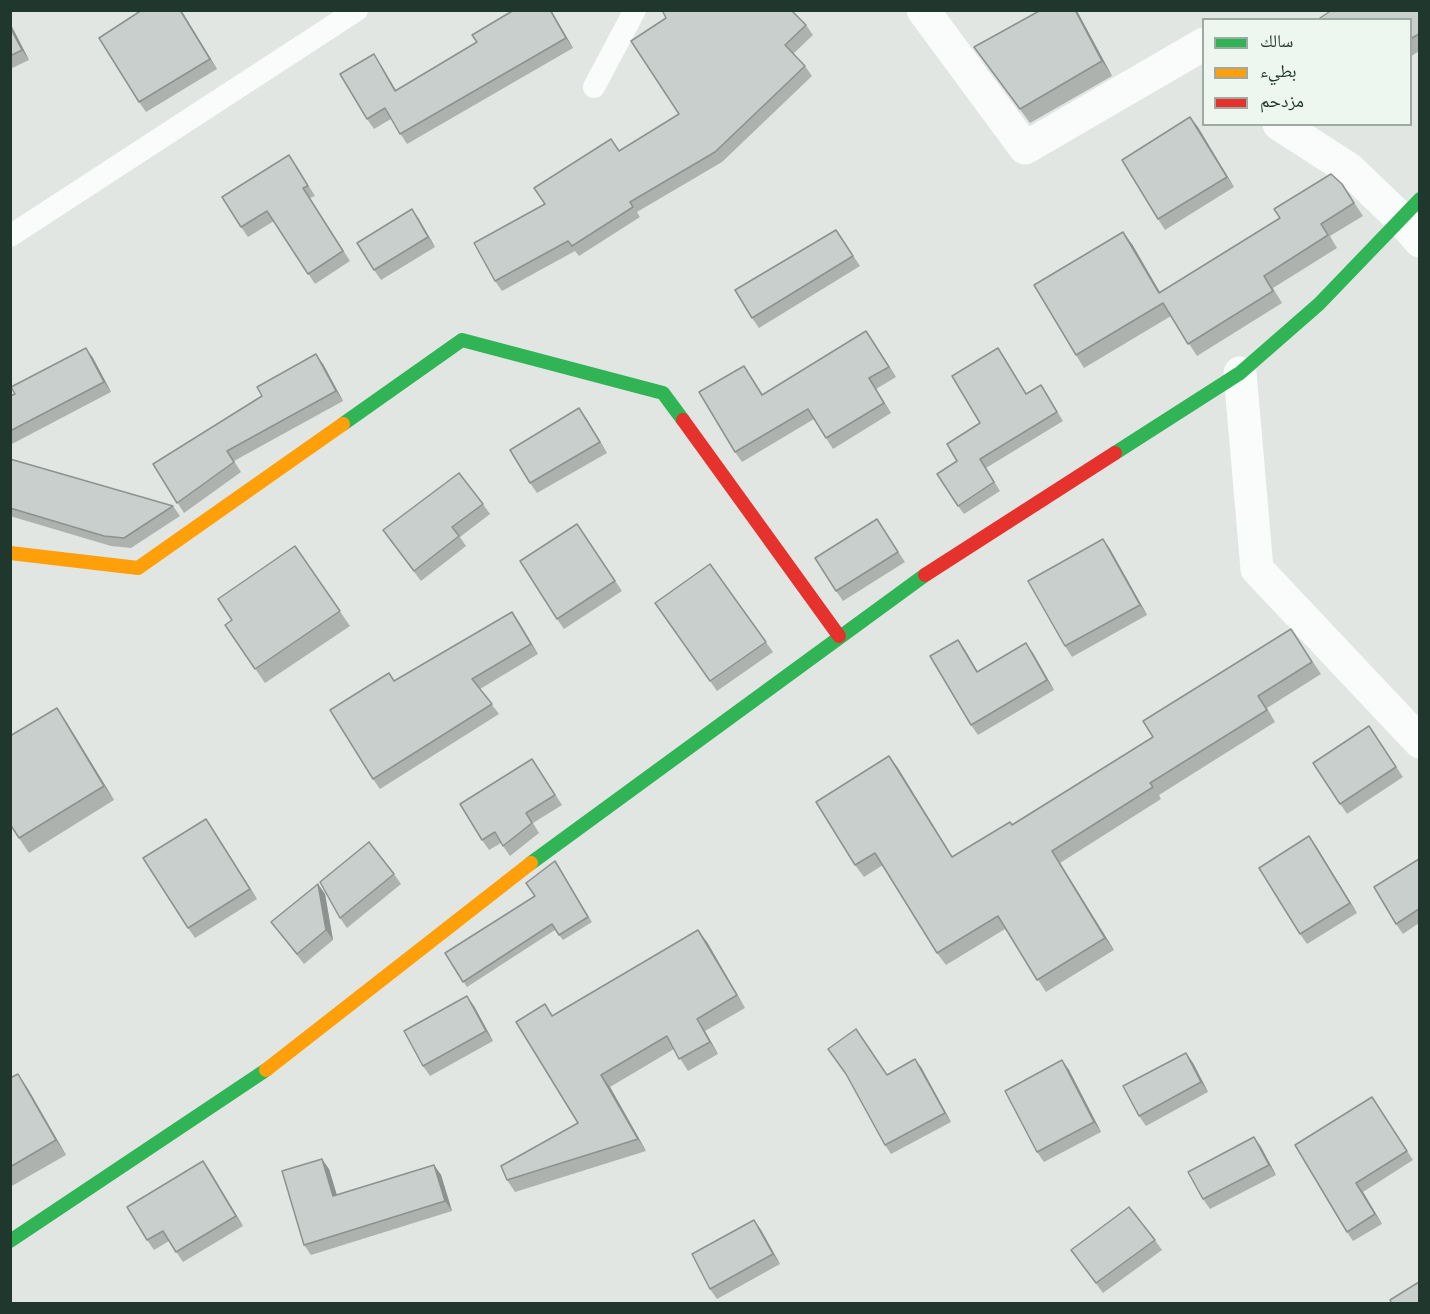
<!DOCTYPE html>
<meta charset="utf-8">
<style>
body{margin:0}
#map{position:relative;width:1430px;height:1314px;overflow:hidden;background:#e1e6e3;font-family:"Fira Sans","Noto Naskh Arabic",sans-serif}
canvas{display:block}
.frame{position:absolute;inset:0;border:12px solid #20372d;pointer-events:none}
.legend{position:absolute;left:1202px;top:18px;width:210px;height:108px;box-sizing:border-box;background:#eef6f0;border:2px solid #9caaa2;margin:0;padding:8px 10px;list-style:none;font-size:18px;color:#20372d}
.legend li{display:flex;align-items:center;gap:12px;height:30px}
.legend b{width:30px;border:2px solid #9caaa2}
</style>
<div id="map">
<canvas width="1430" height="1314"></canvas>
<div class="frame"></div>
<ul class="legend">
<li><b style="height:8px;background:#30b455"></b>سالك</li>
<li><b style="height:8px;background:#ff9f0a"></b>بطيء</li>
<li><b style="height:8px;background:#e5322d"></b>مزدحم</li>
</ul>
</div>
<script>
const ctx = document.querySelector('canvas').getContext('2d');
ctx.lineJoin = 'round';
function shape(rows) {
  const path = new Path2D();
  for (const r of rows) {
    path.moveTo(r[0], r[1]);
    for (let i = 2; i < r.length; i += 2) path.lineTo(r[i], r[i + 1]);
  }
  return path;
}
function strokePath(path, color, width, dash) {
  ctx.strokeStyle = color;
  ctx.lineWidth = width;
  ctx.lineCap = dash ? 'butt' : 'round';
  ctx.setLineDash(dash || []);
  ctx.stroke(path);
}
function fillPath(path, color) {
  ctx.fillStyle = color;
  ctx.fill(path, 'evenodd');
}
const lane = shape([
 [594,87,635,10],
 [10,236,357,10]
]);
const street = shape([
 [923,10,1025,148,1204,44],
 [1279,124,1349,169,1400,218,1420,241],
 [1240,373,1257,569,1420,742]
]);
const fast = shape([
 [343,424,462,340,663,393,683,420],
 [1115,453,1240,373,1319,304,1420,199],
 [531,863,925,575],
 [10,1241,266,1070]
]);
const slow = shape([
 [10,553,138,568,343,424],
 [266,1070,531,863]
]);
const jam = shape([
 [683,420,839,636],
 [925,575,1115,453]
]);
const wall = shape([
 [142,10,181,10,217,69,146,112,139,102],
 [551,10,573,48,407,144,391,119,374,129,367,119,381,65,396,90],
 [1419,10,1419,51,1410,57,1410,20],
 [1077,11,1112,76,1030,123,974,47],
 [10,23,29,60,10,69],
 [806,25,813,35,793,54,805,66,812,76,722,162,637,212,640,217,579,256,575,251,502,291,495,281,545,204,619,151,679,114],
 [1190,117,1234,187,1165,230,1158,219],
 [296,165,315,196,310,198,350,261,315,284,274,221,248,237,241,227],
 [1342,184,1363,216,1330,236,1337,248,1273,288,1282,303,1197,356,1171,316,1084,368,1076,355,1132,244,1160,292],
 [412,209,435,247,381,280,374,270],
 [843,240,860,266,759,328,752,318],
 [866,331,896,377,876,389,891,413,833,449,814,419,742,462,735,452,751,376,763,395],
 [86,348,93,358,111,392,10,445,10,396],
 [998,348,1026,394,1047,394,1063,421,986,468,1000,491,964,514,958,506,980,423],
 [323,364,343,401,234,461,241,472,184,513,153,464],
 [586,418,607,453,537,493,530,483],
 [10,459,173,506,180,516,131,548,111,546,10,516],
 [483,504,490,514,460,537,466,546,421,581,390,540],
 [877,519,905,562,843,601,836,591],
 [584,534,622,591,564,629,557,619],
 [1103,539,1110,549,1147,615,1072,657,1065,646],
 [295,546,350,626,265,683,225,625,232,620],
 [710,564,773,652,717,691,655,603],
 [512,612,538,654,480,689,499,714,380,789,373,779,389,673,394,681],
 [1299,641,1321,674,1267,708,1275,722,1159,795,1161,799,1060,863,1114,950,1046,992,1005,929,946,965,937,953,883,865,864,877,855,865,889,756,952,857,1012,824,1153,737],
 [965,650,978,672,1033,653,1054,690,978,735,971,725],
 [67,723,114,800,29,853,19,838],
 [1369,726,1403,777,1347,814,1313,763],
 [539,769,562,805,533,823,539,833,510,856,501,843,489,850,482,840],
 [206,819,257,899,195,938,188,928],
 [1316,846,1357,913,1307,944,1300,934],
 [1419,859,1419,923,1403,934,1396,924],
 [555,861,592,922,563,940,555,930,467,987,445,953,535,896],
 [394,874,401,884,347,928,340,918],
 [318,884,325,894,333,940,304,964,271,922],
 [707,942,745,1008,705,1031,718,1054,688,1071,674,1049,610,1087,646,1151,515,1192,507,1180,578,1123,553,1015],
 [474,1006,493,1041,430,1076,423,1066],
 [1186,1053,1193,1063,1208,1092,1146,1126,1139,1116],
 [1062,1060,1069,1070,1101,1132,1044,1162,1037,1152],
 [921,1067,951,1122,891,1154,885,1145,887,1074],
 [18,1074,28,1089,66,1155,10,1187,10,1078],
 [1372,1097,1413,1160,1363,1192,1382,1224,1353,1241,1347,1232],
 [1254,1137,1261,1147,1276,1175,1210,1209,1203,1199],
 [203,1161,243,1226,183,1262,169,1241,154,1250,147,1240],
 [434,1165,441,1175,452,1211,311,1255,304,1245,329,1169,337,1195],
 [754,1220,761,1230,780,1264,717,1299,710,1289],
 [1155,1240,1162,1250,1103,1293,1071,1250]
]);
const shadedWall = shape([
 [180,10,181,10,217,69,210,59],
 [550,10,551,10,573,48,566,38],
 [1075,10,1077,11,1112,76,1102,61],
 [10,23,29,60,22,50,10,27],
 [374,54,381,65,402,101,395,91],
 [1190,117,1198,127,1234,187,1227,177],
 [412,209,419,219,435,247,428,237],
 [1123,232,1132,244,1167,305,1159,293],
 [866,331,873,341,896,377,889,367],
 [86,348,93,358,111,392,104,382],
 [998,348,1004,357,1032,403,1026,394],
 [316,354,323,364,343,401,336,391],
 [869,378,876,389,891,413,884,403],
 [579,408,586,418,607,453,600,442],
 [1103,539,1110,549,1147,615,1140,605],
 [512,612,519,622,538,654,531,644],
 [958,640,965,650,984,683,977,672],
 [1026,643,1033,653,1054,690,1047,680],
 [57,708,67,723,114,800,104,786],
 [889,756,898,768,960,869,952,857],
 [206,819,213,829,257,899,250,889],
 [1309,836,1316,846,1357,913,1350,903],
 [1052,851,1060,863,1114,950,1105,938],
 [318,884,325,894,333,940,326,930],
 [698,930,707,942,745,1008,737,995],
 [467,996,474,1006,493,1041,486,1031],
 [697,1019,705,1031,718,1054,710,1042],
 [1186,1053,1193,1063,1208,1092,1201,1082],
 [915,1059,921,1067,951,1122,945,1113],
 [1062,1060,1069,1070,1101,1132,1094,1122],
 [18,1074,28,1089,66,1155,56,1140],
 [601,1075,610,1087,646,1151,638,1139],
 [1254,1137,1261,1147,1276,1175,1269,1165],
 [322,1159,329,1169,340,1206,333,1196],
 [203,1161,210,1171,243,1226,236,1216],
 [434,1165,441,1175,452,1211,445,1201],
 [1356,1183,1363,1192,1382,1224,1375,1214],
 [754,1220,761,1230,780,1264,773,1254]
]);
const building = shape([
 [142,10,180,10,210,59,139,102,99,38,142,10],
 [514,10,550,10,566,38,400,134,385,108,367,119,340,74,374,54,395,91,477,42,472,35,514,10],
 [662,10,791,10,806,25,785,45,805,66,715,152,630,202,633,207,572,246,568,241,495,281,474,243,545,204,534,188,611,139,619,151,679,114,631,41,666,18,662,10],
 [1041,10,1075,10,1102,61,1020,109,974,47,1041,10],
 [1332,10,1419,10,1419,34,1410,39,1410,20,1317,20,1332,10],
 [10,27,22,50,10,56,10,27],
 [1190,117,1227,177,1158,219,1122,160,1190,117],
 [289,155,308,186,303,188,343,251,308,274,267,211,241,227,222,197,289,155],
 [1331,174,1342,184,1354,203,1321,224,1328,235,1264,276,1273,291,1188,344,1163,303,1076,355,1034,285,1123,232,1159,293,1280,218,1274,209,1331,174],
 [412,209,428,237,374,270,357,243,412,209],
 [836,230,853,256,752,318,735,290,836,230],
 [866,331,889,367,869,378,884,403,826,438,808,409,735,452,699,392,744,366,762,395,866,331],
 [86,348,104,382,10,431,10,396,15,394,11,387,86,348],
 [998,348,1026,394,1041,385,1057,412,980,459,994,482,958,506,937,474,957,461,947,444,980,423,952,376,998,348],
 [316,354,336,391,227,451,234,462,177,503,153,464,262,396,257,387,316,354],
 [579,408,600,442,530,483,510,450,579,408],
 [10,459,173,506,124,538,104,536,10,508,10,459],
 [459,473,483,504,452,527,459,536,414,571,383,530,459,473],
 [877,519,898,552,836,591,815,558,877,519],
 [577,524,615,581,557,619,520,561,577,524],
 [1103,539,1140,605,1065,646,1028,581,1103,539],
 [295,546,340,611,255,669,225,625,232,620,218,599,295,546],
 [710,564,766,642,710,681,655,603,710,564],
 [512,612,531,644,472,679,492,704,373,779,330,710,389,673,394,681,512,612],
 [1291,629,1312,662,1258,696,1267,710,1150,783,1153,787,1052,851,1105,938,1037,980,998,916,937,953,875,853,855,865,816,802,889,756,952,857,1010,822,1012,825,1153,737,1143,721,1291,629],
 [958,640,977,672,1026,643,1047,680,971,725,930,656,958,640],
 [57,708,104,786,19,838,10,824,10,736,57,708],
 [1369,726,1396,767,1340,804,1313,763,1369,726],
 [532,759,555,795,526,813,532,823,503,846,495,832,482,840,460,804,532,759],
 [206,819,250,889,188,928,143,858,206,819],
 [1309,836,1350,903,1300,934,1259,868,1309,836],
 [369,842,394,874,340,918,320,882,369,842],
 [1419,859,1419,909,1396,924,1374,887,1419,859],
 [555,861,588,917,559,935,552,924,463,982,445,953,535,896,526,883,555,861],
 [318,884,326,930,297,954,271,922,318,884],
 [698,930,737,995,697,1019,710,1042,679,1059,667,1036,601,1075,638,1139,507,1180,501,1166,578,1123,516,1022,545,1004,552,1016,698,930],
 [467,996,486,1031,423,1066,404,1031,467,996],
 [856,1029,887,1075,915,1059,945,1113,885,1145,846,1074,828,1049,856,1029],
 [1186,1053,1201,1082,1139,1116,1123,1086,1186,1053],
 [1062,1060,1094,1122,1037,1152,1005,1091,1062,1060],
 [18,1074,56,1140,10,1167,10,1078,18,1074],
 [1372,1097,1407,1151,1356,1183,1375,1214,1347,1232,1295,1145,1372,1097],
 [1254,1137,1269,1165,1203,1199,1188,1172,1254,1137],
 [322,1159,333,1196,434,1165,445,1201,304,1245,282,1171,322,1159],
 [203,1161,236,1216,176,1252,163,1231,147,1240,127,1207,203,1161],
 [1129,1207,1155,1240,1096,1283,1071,1250,1129,1207],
 [754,1220,773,1254,710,1289,692,1254,754,1220],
 [1419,1282,1419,1304,1392,1304,1390,1300,1419,1282]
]);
strokePath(lane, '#fafbfb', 22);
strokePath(street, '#fafbfb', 33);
strokePath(fast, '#30b455', 14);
strokePath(slow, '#ff9f0a', 14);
strokePath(jam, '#e5322d', 14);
fillPath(wall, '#adb2af');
fillPath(shadedWall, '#8d918f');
fillPath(building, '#c9cfcc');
strokePath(building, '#8d918f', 1.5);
</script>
